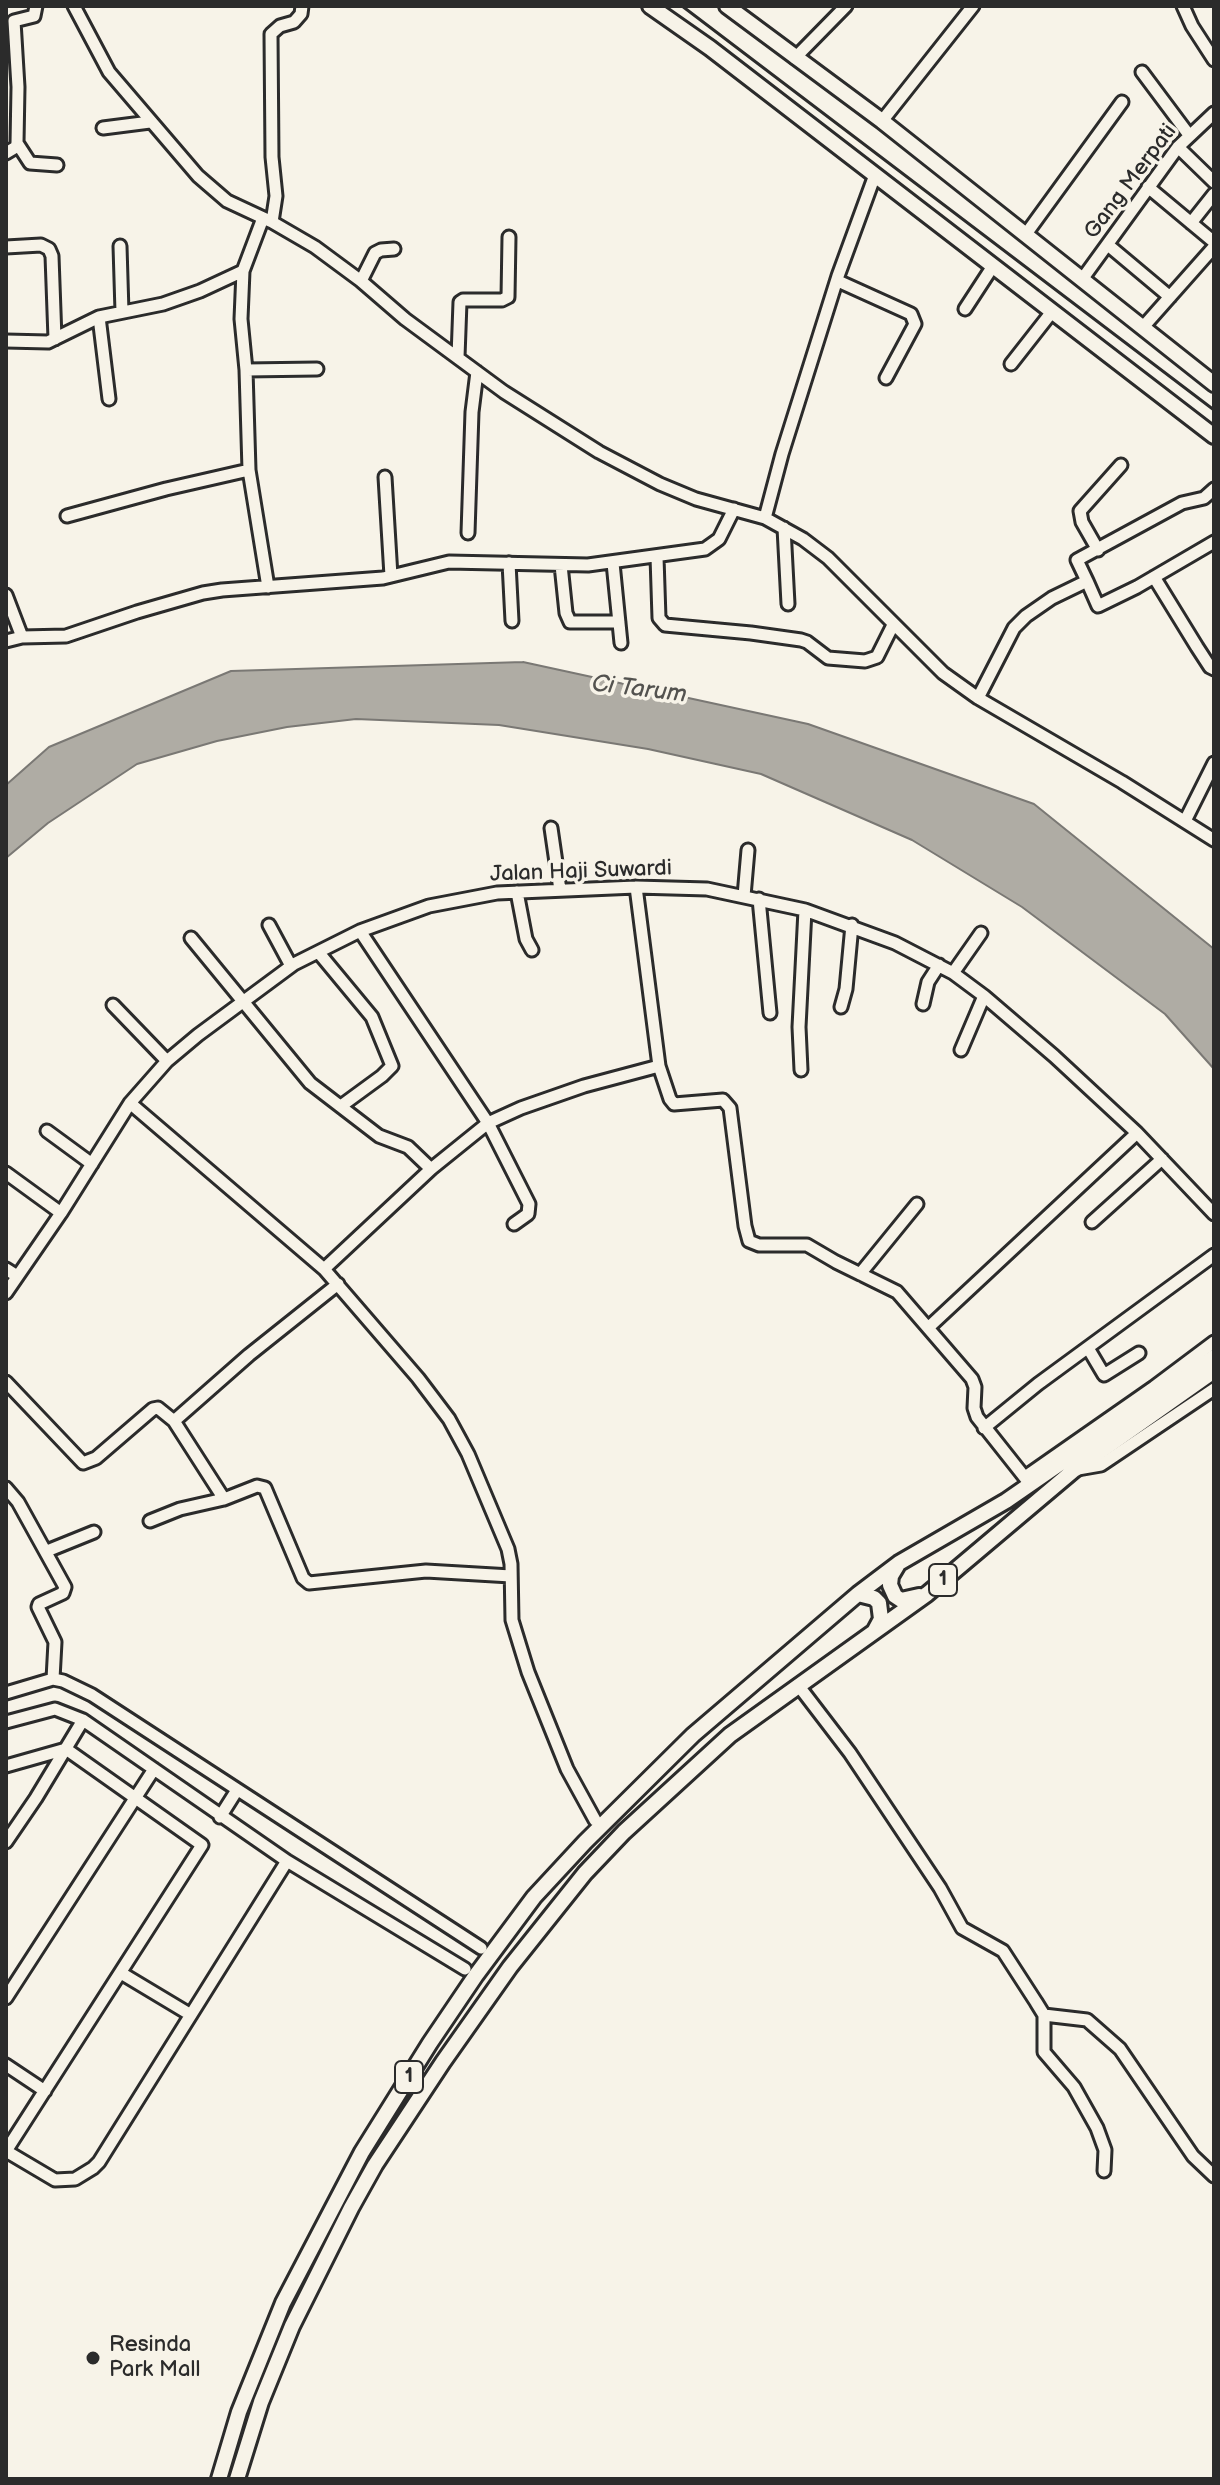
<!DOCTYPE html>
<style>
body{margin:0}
#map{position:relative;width:1220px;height:2485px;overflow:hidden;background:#f7f3e8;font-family:"Balsamiq Sans",sans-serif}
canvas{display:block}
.frame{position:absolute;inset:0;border:8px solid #2b2b2b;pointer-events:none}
</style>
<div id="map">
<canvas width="1220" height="2485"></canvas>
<div class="frame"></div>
</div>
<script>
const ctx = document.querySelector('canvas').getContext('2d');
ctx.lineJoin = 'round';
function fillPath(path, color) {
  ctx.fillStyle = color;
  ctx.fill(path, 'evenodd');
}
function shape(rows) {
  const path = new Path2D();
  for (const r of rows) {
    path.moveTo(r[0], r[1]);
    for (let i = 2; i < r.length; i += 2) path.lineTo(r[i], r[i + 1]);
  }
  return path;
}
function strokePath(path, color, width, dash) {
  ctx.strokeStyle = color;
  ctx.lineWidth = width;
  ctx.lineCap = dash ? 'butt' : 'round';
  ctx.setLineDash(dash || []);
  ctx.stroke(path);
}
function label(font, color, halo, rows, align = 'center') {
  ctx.font = font + ' "Balsamiq Sans",sans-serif';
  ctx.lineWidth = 7;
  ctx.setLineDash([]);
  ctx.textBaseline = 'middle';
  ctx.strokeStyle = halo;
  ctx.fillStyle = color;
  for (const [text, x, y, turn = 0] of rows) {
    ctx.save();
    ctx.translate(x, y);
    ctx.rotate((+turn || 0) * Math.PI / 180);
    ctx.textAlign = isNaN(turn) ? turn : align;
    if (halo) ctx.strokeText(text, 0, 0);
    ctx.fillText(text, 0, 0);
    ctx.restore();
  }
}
const water = shape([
 [523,662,808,724,1034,804,1214,949,1214,1069,1165,1014,1022,907,912,840,761,774,648,749,499,725,356,719,287,727,217,741,137,764,48,823,6,858,6,785,49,747,231,671,523,662]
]);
const minor = shape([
 [74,6,109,72,198,176,227,201,272,222,315,247,361,281,405,319,504,392,599,452,660,484,696,499,765,518,803,539,828,558,943,673,978,698,1122,782,1214,840],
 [1183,6,1192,26,1214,60],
 [795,58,846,6],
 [1142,72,1189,135],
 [882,121,973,6],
 [103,128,150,122],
 [17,143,30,163,57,165],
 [1178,147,1214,182],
 [6,153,16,147,17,143,18,87,14,21,34,16,36,6],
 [1148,187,1214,242],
 [263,218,243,271,241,319,246,370,249,470,268,587],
 [272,222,276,196,272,157,271,34,280,26,294,22,301,14,302,6],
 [1191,223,1214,194],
 [1026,234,1122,102],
 [1108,245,1170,297],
 [120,246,122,312],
 [6,247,41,245,49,249,52,256,55,339],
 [1083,278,1178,147,1214,113],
 [361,281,375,253,381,250,394,249],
 [838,281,911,314,915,324,886,378],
 [965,309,993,266],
 [99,317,109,399],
 [1144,326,1214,247],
 [6,341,48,342,99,317,163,304,200,291,243,271],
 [458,357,460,302,463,300,502,300,508,297,509,237],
 [1011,364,1051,313],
 [246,370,317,369],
 [385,477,391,576],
 [67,516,166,489,249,470],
 [765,518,782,454,838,276,875,175],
 [784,528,788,604],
 [468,533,472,412,477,372],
 [1098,550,1082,522,1080,511,1121,465],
 [657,557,659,618,665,625,751,633,801,640,807,642,828,658,865,661,877,657,893,625],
 [509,563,512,621],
 [613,563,621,643],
 [561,565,566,613,570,622,619,622],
 [1154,577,1197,647,1210,667,1214,669],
 [1087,581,1098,606,1137,587,1214,542],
 [6,595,22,637],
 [6,641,22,637,66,636,137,612,203,593,222,590,383,578,449,562,588,565,705,549,719,539,734,509],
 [978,698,1014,628,1026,616,1052,598,1087,581,1077,560,1182,503,1204,498,1214,489],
 [1185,821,1214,763],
 [551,828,560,890],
 [636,887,659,1066,670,1099,674,1104,723,1100,730,1108,745,1226,749,1241,759,1245,807,1245,836,1262,897,1292,972,1379,975,1387,974,1408,977,1417,1030,1484],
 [517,892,526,939,532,950],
 [744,896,748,850],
 [759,899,770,1013],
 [269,925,291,966],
 [360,931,488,1123,529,1204,528,1214,514,1224],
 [191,938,310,1083,379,1136,408,1147,431,1169],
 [319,953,372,1017,392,1066,382,1076,341,1106],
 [953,973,981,933],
 [923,1004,928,982,939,965],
 [113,1005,167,1061],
 [841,1007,846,989,852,925],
 [961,1050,984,996],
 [801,1070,799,1027,805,910],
 [130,1103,324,1269,418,1378,449,1419,468,1454,508,1549,511,1564,512,1620,528,1672,567,1769,595,1820],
 [47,1131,92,1164],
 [6,1173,61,1213],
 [1092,1222,1162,1159],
 [6,1269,17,1276],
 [324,1269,431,1169,488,1123,521,1108,584,1086,659,1066],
 [860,1274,917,1204],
 [6,1293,61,1213,130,1103,167,1061,198,1035,294,964,360,931,429,906,497,893,636,887,707,889,805,910,895,943,953,973,984,996,1054,1056,1137,1133,1214,1214],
 [929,1327,1137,1133],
 [1088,1348,1104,1375,1139,1353],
 [6,1382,83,1463,96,1458,153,1409,158,1408,174,1421,249,1355,338,1284],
 [174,1421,224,1499,257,1486,265,1488,303,1578,309,1583,426,1571,511,1576],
 [984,1428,1038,1384,1214,1255],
 [1078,1469,1101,1465,1214,1389],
 [1025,1477,1154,1387,1214,1342],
 [6,1488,18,1502,65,1587,63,1593,39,1604,38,1607,55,1642,53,1679],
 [150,1521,180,1509,224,1499],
 [47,1551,94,1532],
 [798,1685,850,1753,940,1888,962,1928,1003,1951,1036,2002,1044,2015,1044,2052,1074,2087,1097,2128,1105,2150,1104,2171],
 [6,1693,53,1679,63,1681,92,1695,481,1948],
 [6,1722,55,1709,83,1720,287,1861,465,1969],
 [6,1766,66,1749,202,1845,6,2151,55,2180,75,2179,93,2168,99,2162,287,1861],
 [220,1817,237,1790],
 [6,1842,36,1798,83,1720],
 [121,1973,191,2015],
 [6,1998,154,1769],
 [1044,2015,1087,2020,1120,2049,1193,2156,1214,2176],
 [6,2065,45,2091]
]);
const major = shape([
 [650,6,710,48,1214,436],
 [727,6,882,121,1214,384],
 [897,1566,891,1576,890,1585,895,1596,901,1600,919,1596],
 [858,1594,874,1598,879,1603,881,1619,874,1632],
 [219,2479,239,2412,283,2303,362,2152,430,2043,476,1975,534,1897,585,1842,693,1735,858,1594,899,1563,1006,1501,1214,1357],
 [237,2479,261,2402,292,2326,351,2208,375,2165,443,2062,510,1967,585,1873,624,1832,730,1735,927,1594,1074,1470,1214,1371]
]);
const rail = shape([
 [682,6,1214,410]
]);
const markers = [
 [93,2358,8,"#2b2b2b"]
];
const shields = [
 [943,1580,28],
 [409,2077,28]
];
const shieldNames = [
 ["1",943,1580],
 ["1",409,2077]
];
const streetNames = [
 ["Gang Merpati",1131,182,-53],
 ["Jalan Haji Suwardi",581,872,-2]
];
const poiNames = [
 ["Resinda",109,2345],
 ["Park Mall",109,2370]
];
const waterNames = [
 ["Ci Tarum",639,690,7]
];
fillPath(water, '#afaca4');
strokePath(water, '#7a7874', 2);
strokePath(minor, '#2b2b2b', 17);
strokePath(major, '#2b2b2b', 20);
strokePath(minor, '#f7f3e8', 11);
strokePath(major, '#f7f3e8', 14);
strokePath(rail, '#2b2b2b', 3);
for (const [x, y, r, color] of markers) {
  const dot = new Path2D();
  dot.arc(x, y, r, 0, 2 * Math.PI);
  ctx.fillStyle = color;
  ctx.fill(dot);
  strokePath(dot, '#f7f3e8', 3);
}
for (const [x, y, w] of shields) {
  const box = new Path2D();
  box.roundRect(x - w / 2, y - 16, w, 32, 6);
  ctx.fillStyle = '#f7f3e8';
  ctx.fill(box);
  strokePath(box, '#2b2b2b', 2);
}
label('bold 20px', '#2b2b2b', null, shieldNames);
label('22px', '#2b2b2b', '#f7f3e8', streetNames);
label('22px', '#2b2b2b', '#f7f3e8', poiNames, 'left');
label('italic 24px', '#53524f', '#f7f3e8', waterNames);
</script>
